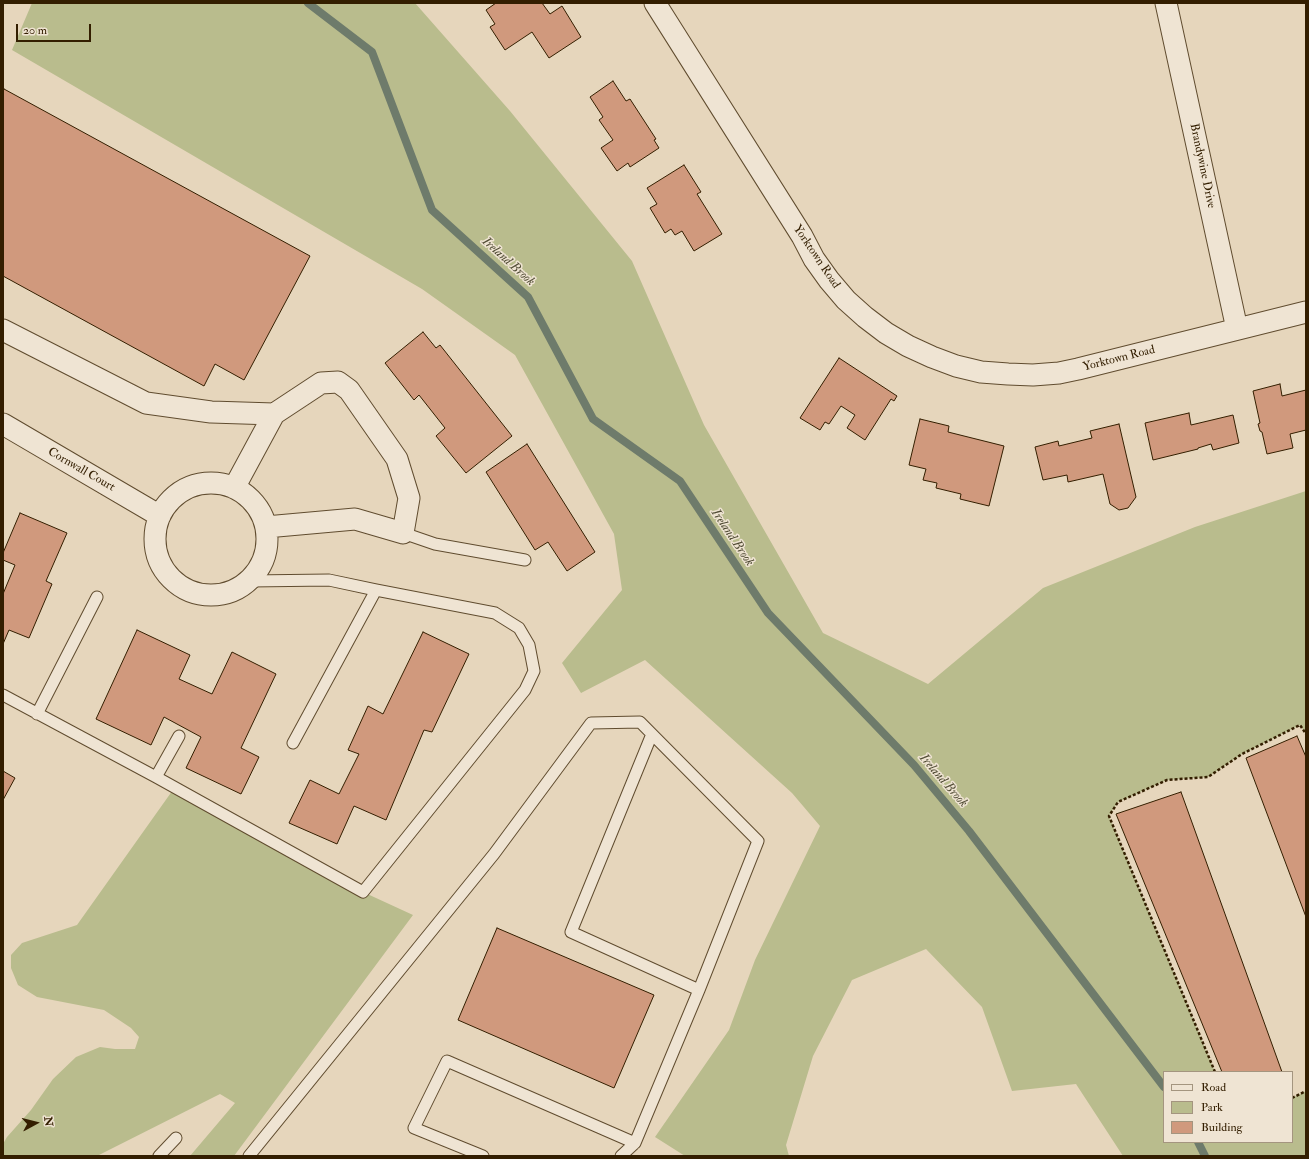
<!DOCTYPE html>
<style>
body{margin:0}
#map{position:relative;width:1309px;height:1159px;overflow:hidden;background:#e6d6bc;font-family:"IM FELL Double Pica",serif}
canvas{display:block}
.frame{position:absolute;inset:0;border:4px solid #331e00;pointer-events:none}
.legend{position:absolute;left:1163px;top:1071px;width:130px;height:72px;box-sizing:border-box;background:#efe4d3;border:1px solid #a4957f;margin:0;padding:5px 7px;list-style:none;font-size:12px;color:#331e00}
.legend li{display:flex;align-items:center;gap:8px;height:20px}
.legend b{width:20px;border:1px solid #a4957f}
.north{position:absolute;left:16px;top:1103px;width:40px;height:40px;-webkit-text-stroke:3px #efe4d3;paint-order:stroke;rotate:83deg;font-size:11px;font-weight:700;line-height:16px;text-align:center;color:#331e00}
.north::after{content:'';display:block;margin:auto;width:14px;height:18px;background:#331e00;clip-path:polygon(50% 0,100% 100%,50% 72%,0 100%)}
.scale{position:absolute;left:16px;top:24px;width:75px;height:18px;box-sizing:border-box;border:2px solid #331e00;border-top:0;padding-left:5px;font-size:12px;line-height:14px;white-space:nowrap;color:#331e00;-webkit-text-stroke:3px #efe4d3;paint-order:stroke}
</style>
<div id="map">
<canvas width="1309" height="1159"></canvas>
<div class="frame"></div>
<ul class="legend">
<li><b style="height:5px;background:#efe4d3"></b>Road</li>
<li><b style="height:11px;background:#b9bc8d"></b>Park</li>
<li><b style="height:11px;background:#d0997d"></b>Building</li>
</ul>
<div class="north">N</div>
<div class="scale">20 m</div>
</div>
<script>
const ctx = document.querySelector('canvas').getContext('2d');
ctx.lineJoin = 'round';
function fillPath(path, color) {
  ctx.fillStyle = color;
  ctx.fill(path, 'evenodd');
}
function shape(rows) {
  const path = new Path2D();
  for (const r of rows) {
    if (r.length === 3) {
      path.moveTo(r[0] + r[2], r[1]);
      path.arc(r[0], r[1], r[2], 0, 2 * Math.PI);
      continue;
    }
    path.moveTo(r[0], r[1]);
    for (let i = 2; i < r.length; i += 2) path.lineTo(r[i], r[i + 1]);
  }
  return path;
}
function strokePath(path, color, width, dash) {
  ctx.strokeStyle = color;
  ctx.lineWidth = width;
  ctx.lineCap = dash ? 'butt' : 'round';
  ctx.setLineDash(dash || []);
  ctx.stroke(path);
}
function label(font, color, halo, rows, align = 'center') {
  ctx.font = font + ' "IM FELL Double Pica",serif';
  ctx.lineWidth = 3;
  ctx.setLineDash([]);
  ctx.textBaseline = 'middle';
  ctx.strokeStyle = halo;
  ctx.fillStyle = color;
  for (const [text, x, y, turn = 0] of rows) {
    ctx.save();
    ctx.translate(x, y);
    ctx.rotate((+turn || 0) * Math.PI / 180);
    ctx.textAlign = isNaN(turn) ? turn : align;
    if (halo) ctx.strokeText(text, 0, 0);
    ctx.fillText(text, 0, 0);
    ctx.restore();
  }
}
const green = shape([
 [32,3,415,3,510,111,632,261,704,425,823,633,928,684,1043,588,1195,527,1306,491,1306,734,1300,725,1242,754,1208,777,1167,780,1118,802,1109,816,1215,1072,1164,1072,1164,1142,1292,1142,1292,1098,1306,1091,1306,1156,1123,1156,1076,1084,1012,1091,982,1007,926,949,852,980,813,1056,786,1145,789,1156,685,1156,655,1137,729,1030,755,960,820,826,792,793,645,660,581,693,562,663,622,590,614,534,515,355,422,289,12,50],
 [175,787,363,892,413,915,234,1156,190,1156,235,1103,220,1094,97,1156,3,1156,3,1144,7,1137,31,1110,53,1079,76,1057,100,1047,115,1049,135,1049,139,1037,131,1028,104,1010,37,997,18,985,11,968,11,955,22,943,77,925]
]);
const stream = shape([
 [308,3,372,52,432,210,528,297,593,419,680,481,768,613,914,765,969,831,1164,1087],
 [1198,1142,1205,1156]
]);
const building = shape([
 [496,3,542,3,550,14,562,6,581,37,549,58,532,32,505,50,490,27,495,24,486,10,496,3],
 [613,81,626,101,630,99,656,139,654,140,659,148,630,167,628,163,617,171,601,148,613,140,599,120,603,117,590,97,613,81],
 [4,89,310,256,244,380,215,364,204,386,3,276,3,91,4,89],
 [684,165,701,192,697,194,722,234,694,251,682,231,675,235,671,229,665,233,650,208,657,204,647,188,684,165],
 [423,332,436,348,440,345,512,436,466,473,436,436,445,428,419,395,414,400,385,363,423,332],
 [839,358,897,396,894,401,891,399,865,440,847,428,855,415,841,406,829,424,825,422,820,430,800,418,839,358],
 [1280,384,1282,396,1306,390,1306,430,1290,434,1293,448,1267,454,1262,432,1260,431,1258,424,1260,423,1253,391,1280,384],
 [1189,413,1191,425,1233,415,1239,443,1213,450,1211,444,1198,448,1198,449,1153,460,1145,423,1189,413],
 [920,419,949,426,948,432,1004,446,989,506,960,499,961,494,936,488,937,483,923,480,926,469,909,465,920,419],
 [1119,424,1136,497,1128,508,1119,510,1110,504,1103,474,1068,482,1067,475,1043,480,1035,447,1058,441,1059,446,1092,438,1090,431,1119,424],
 [527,444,595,552,567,571,548,542,535,550,486,472,527,444],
 [20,513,67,533,46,581,52,584,29,638,9,630,3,644,3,594,15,565,3,560,3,553,20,513],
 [137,630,190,655,179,679,212,694,232,652,276,674,241,748,259,757,241,794,186,768,201,737,164,717,151,745,96,719,137,630],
 [423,632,469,654,432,732,424,730,386,820,354,806,337,844,289,823,310,780,339,794,359,754,348,750,368,706,383,714,423,632],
 [1297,736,1306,757,1306,917,1246,758,1297,736],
 [3,771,15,778,3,800,3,771],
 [1181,792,1282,1072,1222,1072,1116,814,1181,792],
 [497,928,654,995,614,1088,458,1020,497,928]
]);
const path = shape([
 [1215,1072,1109,816,1118,802,1167,780,1208,777,1242,754,1300,725,1306,734],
 [1292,1098,1306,1091]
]);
const service = shape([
 [403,533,435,544,525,560],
 [3,695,156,777,363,892,525,690,534,671,529,645,519,628,495,613,376,590,329,580,250,581],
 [37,714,97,597],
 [652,734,571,932,699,990],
 [293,743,376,590],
 [156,777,179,736],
 [159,1156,176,1138],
 [249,1156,494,854,591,723,640,722,758,841,699,990,635,1143,621,1156],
 [483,1156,414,1128,447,1061,635,1143]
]);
const minor = shape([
 [655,3,802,236,814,259,829,280,846,300,865,317,886,333,908,346,932,357,956,366,981,372,1008,374,1033,375,1059,373,1078,369,1306,312],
 [1166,3,1237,329],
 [3,330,146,403,211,412,274,414,321,383,338,382,349,390,397,459,409,498,403,533,355,519,266,527],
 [3,424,160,516],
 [211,539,56],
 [234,488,274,414]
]);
const streetNames = [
 ["Brandywine Drive",1202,166,78],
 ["Yorktown Road",816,257,56],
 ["Yorktown Road",1119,359,-14],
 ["Cornwall Court",81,470,30]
];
const waterNames = [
 ["Ireland Brook",508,262,42],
 ["Ireland Brook",732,538,56],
 ["Ireland Brook",943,781,49]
];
fillPath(green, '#b9bc8d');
strokePath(stream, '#6e7b6b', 8);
fillPath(building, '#d0997d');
strokePath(building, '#331e00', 1);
strokePath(service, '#604c2f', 13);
strokePath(minor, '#604c2f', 23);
strokePath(path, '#331e00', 2.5, [3, 2]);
strokePath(service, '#efe4d3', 11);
strokePath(minor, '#efe4d3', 21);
label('12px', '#331e00', '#efe4d3', streetNames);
label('italic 13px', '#514c35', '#efe4d3', waterNames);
</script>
